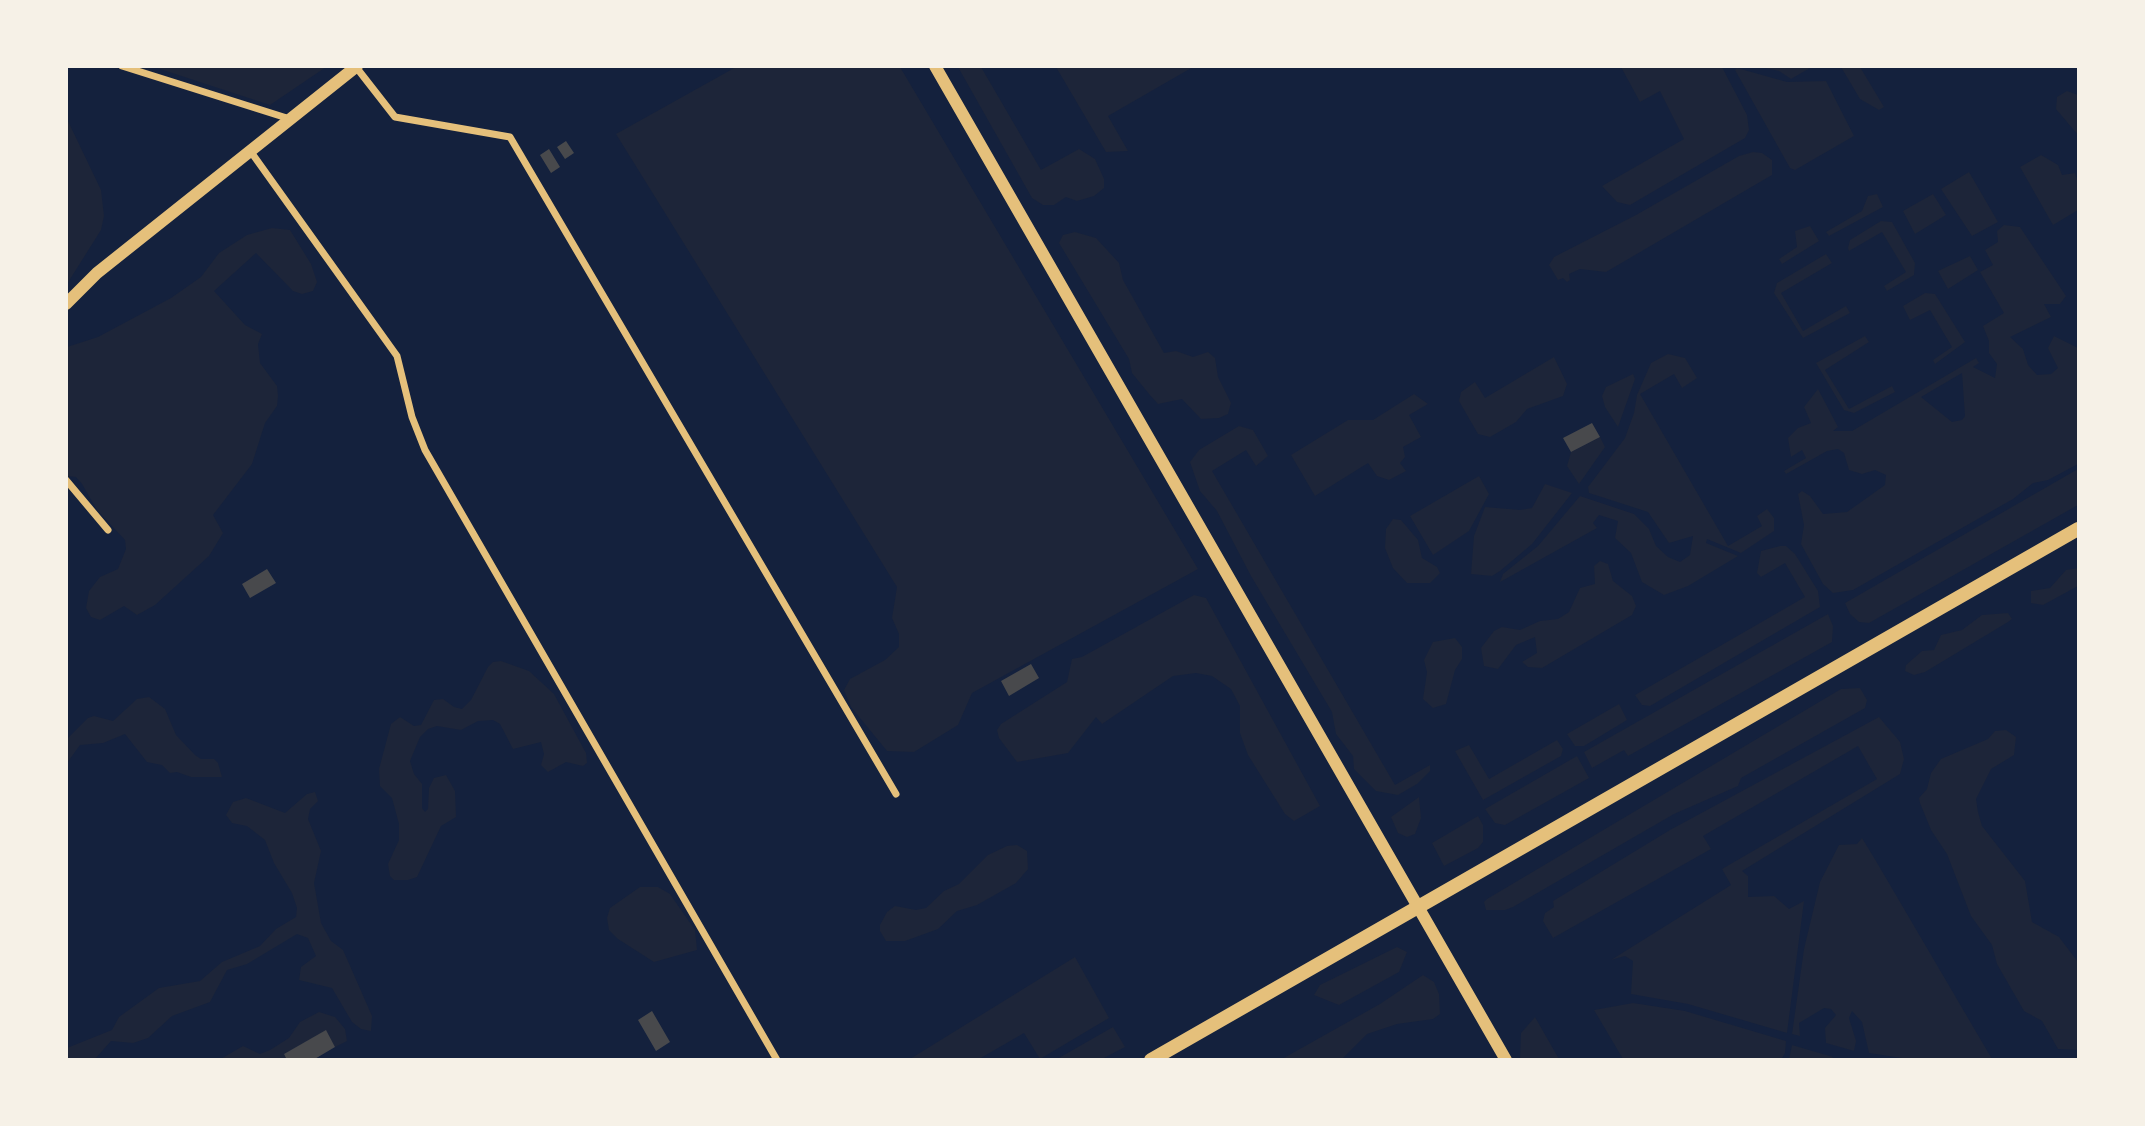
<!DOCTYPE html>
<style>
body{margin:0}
#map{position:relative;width:2145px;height:1126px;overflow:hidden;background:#14213d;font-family:Helvetica,sans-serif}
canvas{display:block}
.frame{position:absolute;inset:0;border:68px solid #f6f1e7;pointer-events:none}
</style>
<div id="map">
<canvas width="2145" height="1126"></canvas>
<div class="frame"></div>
</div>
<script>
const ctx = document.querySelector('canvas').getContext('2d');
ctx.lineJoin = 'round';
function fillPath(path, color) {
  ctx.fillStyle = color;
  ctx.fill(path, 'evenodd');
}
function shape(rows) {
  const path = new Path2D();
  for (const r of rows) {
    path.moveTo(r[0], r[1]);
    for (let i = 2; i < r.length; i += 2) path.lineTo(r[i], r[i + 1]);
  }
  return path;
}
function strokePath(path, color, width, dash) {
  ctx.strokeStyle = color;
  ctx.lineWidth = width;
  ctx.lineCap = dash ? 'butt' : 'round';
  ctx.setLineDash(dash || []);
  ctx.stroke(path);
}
const green = shape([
 [1653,66,1722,67,1747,115,1749,130,1745,138,1630,205,1617,202,1602,186,1684,139,1660,91,1640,102,1621,67],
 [154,67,326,67,270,105],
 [736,67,900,67,1198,569,972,693,958,725,914,752,887,751,851,707,844,690,850,679,885,660,899,647,899,634,892,618,897,587,616,134],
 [958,67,981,67,1041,170,1079,149,1095,159,1104,179,1104,188,1094,196,1077,201,1066,197,1054,205,1043,205,1032,198],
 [1056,67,1193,67,1108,116,1128,151,1106,152],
 [1761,67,1810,66,1810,68,1791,79,1779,71],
 [1841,67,1860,67,1884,107,1879,110,1860,99],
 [1737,68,1787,82,1826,81,1854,136,1795,170,1790,168,1735,70],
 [2067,91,2078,95,2078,135,2056,109,2057,97],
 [67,119,101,190,104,216,101,230,67,284],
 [1753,152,1762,153,1772,160,1772,175,1606,272,1580,269,1569,274,1570,280,1567,282,1563,278,1558,280,1549,265,1554,257,1636,215,1739,156],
 [2041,155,2058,165,2062,175,2075,173,2078,183,2078,210,2053,225,2020,167],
 [1969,172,1998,222,1972,236,1941,189],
 [1877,194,1883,207,1829,236,1826,232,1862,211,1868,196],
 [1933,194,1946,215,1915,234,1903,211],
 [1881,221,1892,222,1915,263,1914,275,1887,291,1884,286,1906,272,1882,232,1849,251,1848,248,1850,240],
 [2004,225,2020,227,2066,296,2060,304,2044,304,2051,317,2010,337,2023,349,2028,365,2037,375,2051,374,2058,368,2048,348,2054,336,2078,348,2078,464,2048,480,2033,483,2013,499,1853,590,1833,593,1823,584,1801,544,1804,525,1798,494,1802,491,1810,496,1823,514,1847,512,1885,485,1886,475,1875,470,1862,474,1849,470,1844,453,1838,449,1827,451,1786,474,1784,471,1806,458,1802,450,1791,457,1788,438,1798,428,1811,423,1804,407,1818,389,1838,427,1833,431,1852,431,1976,358,1979,363,1973,367,1995,378,1997,364,1989,353,1989,341,1983,326,2004,313,1980,272,1993,265,1985,250,1998,242,1997,231],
 [1962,373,1965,416,1962,420,1952,422,1921,397],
 [1810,226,1819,241,1782,264,1779,259,1797,247,1795,231],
 [272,228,290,230,311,264,317,282,313,291,302,294,293,291,256,253,214,291,245,325,262,334,258,344,260,363,277,386,278,396,277,406,265,423,252,464,213,515,223,533,209,556,155,605,137,615,124,606,100,620,91,617,86,608,89,591,100,577,118,569,126,549,125,540,97,510,82,484,76,477,67,476,67,347,98,337,171,298,201,277,219,253,247,235],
 [1075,232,1096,238,1119,263,1123,280,1164,353,1176,351,1193,357,1208,352,1215,358,1218,377,1231,403,1228,414,1219,418,1201,419,1182,399,1158,404,1149,394,1132,373,1129,359,1059,243,1063,235],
 [1826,254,1832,263,1781,293,1803,331,1846,306,1850,313,1803,338,1774,293,1777,283],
 [1970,256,1978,270,1948,289,1938,271],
 [1925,293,1935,294,1965,342,1935,364,1933,360,1952,347,1930,310,1910,320,1903,306],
 [1865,336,1869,342,1825,370,1849,409,1892,386,1895,392,1854,413,1844,410,1816,363],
 [1668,354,1685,358,1697,378,1682,388,1674,374,1640,394,1728,546,1762,526,1757,516,1767,509,1774,518,1774,531,1741,553,1707,539,1706,543,1738,556,1688,586,1664,595,1642,582,1631,553,1615,538,1618,521,1599,515,1593,523,1597,528,1500,582,1503,574,1538,546,1580,496,1634,514,1649,529,1656,546,1668,557,1680,562,1690,555,1693,536,1669,543,1648,512,1589,493,1588,487,1625,438,1634,413,1637,395,1651,363],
 [1554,357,1567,384,1563,396,1527,409,1516,422,1490,437,1478,434,1459,401,1461,392,1475,382,1485,398],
 [1633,374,1635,379,1618,427,1605,407,1602,396,1606,387],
 [1414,394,1428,404,1409,415,1421,437,1403,447,1405,457,1400,463,1406,471,1389,480,1377,476,1368,463,1315,496,1291,455,1348,420,1373,420],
 [1239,426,1253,430,1268,456,1256,466,1246,450,1212,471,1395,785,1430,765,1430,771,1417,784,1398,795,1376,791,1354,769,1353,756,1336,734,1332,712,1251,576,1217,511,1200,491,1190,462,1199,450],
 [1600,437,1605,447,1579,484,1567,466,1571,452],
 [2078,469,2078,505,1869,623,1859,622,1850,614,1845,603],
 [1479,476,1489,494,1469,531,1433,555,1410,516],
 [1545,484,1572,493,1532,544,1500,571,1492,576,1471,574,1474,536,1485,507,1520,510,1532,508],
 [1393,519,1401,520,1418,540,1422,558,1437,567,1440,573,1430,583,1407,583,1393,568,1385,548,1386,529],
 [1780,546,1786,546,1795,554,1818,591,1820,607,1650,706,1642,705,1635,695,1805,597,1785,563,1761,577,1757,573,1761,551],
 [1600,561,1608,564,1613,581,1632,596,1636,606,1632,615,1542,668,1528,667,1522,662,1537,653,1535,637,1516,645,1498,669,1484,666,1481,648,1494,631,1502,627,1520,630,1540,621,1558,619,1569,612,1580,588,1595,584,1594,566],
 [2078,568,2078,586,2043,605,2031,603,2031,591,2050,588,2066,570],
 [1194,595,1206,598,1320,806,1294,821,1285,814,1248,755,1240,733,1240,706,1231,689,1212,676,1196,673,1173,676,1102,724,1096,717,1068,753,1017,762,999,738,997,730,1001,724,1067,682,1072,659,1082,657],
 [2008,613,2012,619,2008,622,1925,672,1914,675,1905,671,1906,665,1922,651,1934,650,1941,635,1962,630,1982,615],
 [1828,614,1833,626,1832,642,1628,756,1624,750,1592,768,1584,752],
 [1455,638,1462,647,1462,659,1455,670,1446,704,1433,708,1423,699,1427,672,1424,660,1433,642],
 [501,661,529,671,554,694,586,753,587,763,583,766,566,762,548,772,541,765,544,754,541,742,513,749,500,724,493,720,478,721,461,730,437,726,428,729,420,737,410,761,414,774,422,784,422,808,425,812,428,809,429,788,434,778,446,775,455,791,456,817,441,826,417,877,408,880,394,880,390,876,388,864,399,840,399,824,392,798,380,786,379,769,391,724,400,717,414,726,421,725,434,700,443,699,454,707,462,709,471,700,488,667,493,662],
 [1860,688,1867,700,1865,708,1741,778,1738,786,1674,814,1513,907,1505,910,1486,910,1484,902,1487,899,1841,689],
 [149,697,165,709,176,735,195,755,201,759,214,759,218,763,222,777,191,777,177,772,170,773,162,765,147,762,125,734,103,743,80,745,67,763,67,739,88,718,94,716,113,721,137,699],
 [1619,704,1627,720,1584,746,1575,746,1567,734],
 [1879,717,1900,742,1904,759,1900,774,1742,871,1748,876,1748,897,1774,896,1789,909,1804,901,1787,1033,1688,1004,1631,994,1633,961,1625,956,1611,960,1731,885,1722,869,1877,779,1858,746,1703,836,1711,849,1553,938,1543,921,1545,913,1554,907,1553,901,1670,830],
 [2006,730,2016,737,2014,755,1991,769,1976,799,1978,812,1982,826,2025,881,2032,922,2059,937,2078,962,2078,1050,2058,1049,2042,1021,2024,1011,1997,964,1992,945,1971,916,1947,854,1931,830,1920,803,1919,798,1927,789,1931,773,1941,759,1988,739,1995,731],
 [1557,740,1563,749,1561,756,1483,800,1455,751,1469,745,1489,779],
 [1577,756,1589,778,1505,825,1495,823,1485,809],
 [315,792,318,801,310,809,308,819,321,851,314,883,321,923,331,941,343,950,347,959,372,1016,371,1031,361,1029,352,1022,332,988,299,980,301,967,316,956,308,938,297,934,247,964,227,970,210,1002,172,1016,148,1038,133,1043,111,1041,95,1059,67,1059,67,1048,112,1030,119,1017,159,988,200,981,222,962,260,946,276,929,296,917,297,908,292,893,274,863,265,840,247,826,232,823,226,815,233,802,246,798,285,813,307,794],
 [1419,797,1421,818,1415,834,1407,837,1398,833,1391,817],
 [1478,816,1483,825,1483,842,1478,848,1444,866,1432,843],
 [1862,838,1876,861,1992,1059,1908,1059,1869,1053,1862,1022,1852,1011,1849,1018,1856,1041,1854,1051,1826,1043,1825,1028,1836,1015,1831,1009,1824,1008,1799,1023,1800,1036,1792,1034,1804,949,1820,882,1839,845,1857,844],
 [1017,845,1027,851,1028,869,1016,883,977,905,957,911,938,929,905,941,886,941,880,931,880,925,887,912,895,906,916,910,926,908,944,891,959,884,988,855,1007,846],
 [640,887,658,887,670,894,695,930,697,950,654,962,618,939,609,930,607,918,610,908],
 [1397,947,1407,952,1399,972,1339,1005,1314,995,1320,985],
 [1075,957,1109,1018,1040,1059,1024,1033,979,1059,910,1059],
 [1423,975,1434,982,1439,994,1440,1014,1433,1019,1397,1024,1367,1034,1342,1059,1282,1059,1380,1004],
 [1633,1003,1685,1011,1786,1041,1785,1053,1781,1060,1623,1059,1594,1010],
 [319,1012,335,1017,345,1029,347,1041,335,1047,326,1031,284,1054,287,1059,219,1060,243,1046,260,1054,270,1050,289,1038,300,1022],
 [1535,1017,1559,1059,1520,1059,1521,1033],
 [1113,1027,1125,1047,1102,1059,1057,1059],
 [1792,1045,1833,1057,1832,1059,1789,1059]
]);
const building = shape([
 [566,141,574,153,565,159,557,147],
 [549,149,560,167,551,173,540,155],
 [1592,423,1600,437,1571,452,1563,438],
 [267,569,276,583,250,598,242,584],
 [1031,664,1039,678,1009,696,1001,681],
 [652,1011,670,1042,656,1051,638,1020],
 [326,1030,335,1047,313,1060,287,1060,284,1054]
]);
const minor = shape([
 [122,66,290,119],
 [356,67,395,117,510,137,896,794],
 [251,152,397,356,412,417,425,450,777,1060],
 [66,480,108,530]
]);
const tertiary = shape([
 [935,66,1506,1060],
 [66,304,97,273,357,66]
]);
const secondary = shape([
 [1151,1060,2078,529]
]);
fillPath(green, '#1d2539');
fillPath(building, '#48494c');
strokePath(minor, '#e5c07b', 7);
strokePath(tertiary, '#e5c07b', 12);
strokePath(secondary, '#e5c07b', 14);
</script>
